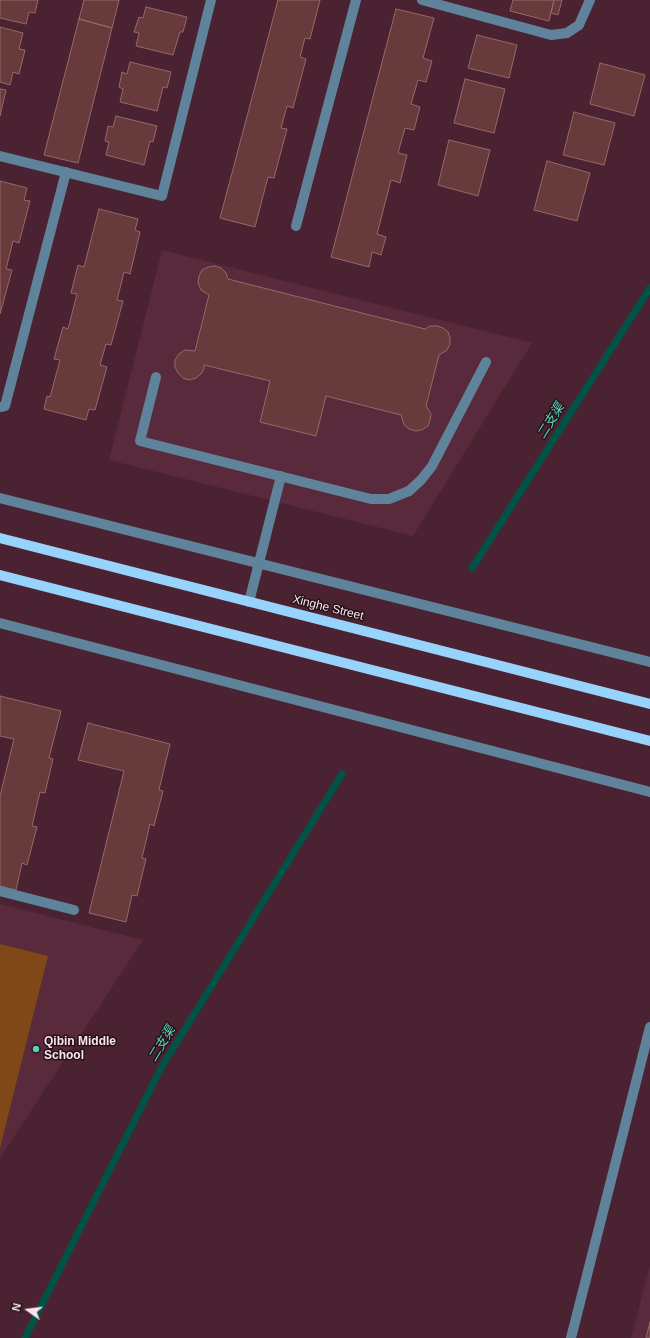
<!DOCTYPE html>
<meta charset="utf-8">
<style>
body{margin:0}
#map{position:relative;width:650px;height:1338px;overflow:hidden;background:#4a2231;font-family:Arial,sans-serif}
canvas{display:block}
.north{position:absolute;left:8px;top:1290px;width:40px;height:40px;-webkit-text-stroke:3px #251319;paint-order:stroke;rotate:284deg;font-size:11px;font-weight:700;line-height:16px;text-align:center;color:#fee3eb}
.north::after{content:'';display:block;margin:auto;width:14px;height:18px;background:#fee3eb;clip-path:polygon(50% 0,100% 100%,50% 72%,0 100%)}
</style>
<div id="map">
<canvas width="650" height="1338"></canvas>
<div class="north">N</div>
</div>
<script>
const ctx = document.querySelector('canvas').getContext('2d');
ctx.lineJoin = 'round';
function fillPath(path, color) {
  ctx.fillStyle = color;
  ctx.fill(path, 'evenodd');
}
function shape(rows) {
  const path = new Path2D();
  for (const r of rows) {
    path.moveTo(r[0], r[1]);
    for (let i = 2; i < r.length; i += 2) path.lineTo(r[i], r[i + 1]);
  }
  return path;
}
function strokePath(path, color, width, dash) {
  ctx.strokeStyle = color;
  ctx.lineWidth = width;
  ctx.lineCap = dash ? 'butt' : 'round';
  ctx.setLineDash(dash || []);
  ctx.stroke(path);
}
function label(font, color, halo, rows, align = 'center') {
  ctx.font = font + ' Arial,"Noto Sans SC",sans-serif';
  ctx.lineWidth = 3;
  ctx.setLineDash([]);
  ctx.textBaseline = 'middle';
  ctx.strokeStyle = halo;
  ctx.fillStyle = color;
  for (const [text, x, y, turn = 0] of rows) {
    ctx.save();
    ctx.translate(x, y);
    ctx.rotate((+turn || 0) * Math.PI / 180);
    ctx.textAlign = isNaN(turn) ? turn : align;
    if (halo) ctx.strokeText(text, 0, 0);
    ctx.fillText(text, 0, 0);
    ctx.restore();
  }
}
const built = shape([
 [162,250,532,343,413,536,109,460],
 [0,904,143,940,0,1158],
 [650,1265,650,1338,631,1338]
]);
const green = shape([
 [0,944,48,956,0,1148]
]);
const stream = shape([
 [472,568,650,288],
 [25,1338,161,1068,342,774]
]);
const building = shape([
 [0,0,38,0,35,13,29,12,26,24,0,18,0,0],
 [84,0,119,0,112,28,79,19,84,0],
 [278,0,320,0,310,39,305,38,300,57,306,59,293,108,287,106,281,128,287,129,274,178,268,177,255,227,220,218,278,0],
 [513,0,554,0,549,21,510,11,513,0],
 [554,0,562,0,558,15,551,13,554,0],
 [146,7,187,17,183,32,180,32,173,55,136,46,139,33,134,32,139,17,143,18,146,7],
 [396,9,434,18,423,58,432,61,426,82,418,80,411,104,420,107,414,130,405,128,398,153,407,155,400,183,391,180,377,234,386,237,381,255,372,252,369,267,331,257,396,9],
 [79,19,112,28,78,163,44,155,79,19],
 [0,27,23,33,19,49,25,50,19,74,13,72,10,85,0,82,0,27],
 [477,35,517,45,509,78,468,68,477,35],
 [130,62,171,72,167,88,163,87,157,111,120,102,123,89,119,87,122,72,127,74,130,62],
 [600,63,645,75,634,116,590,104,600,63],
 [465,79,505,89,494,133,454,123,465,79],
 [0,89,6,90,0,116,0,89],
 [574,112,615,123,604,165,563,155,574,112],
 [116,116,157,126,153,142,150,141,144,165,106,155,109,142,105,141,108,126,113,127,116,116],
 [449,140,490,150,478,196,438,185,449,140],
 [547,161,590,173,577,221,534,210,547,161],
 [0,181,27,188,24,200,30,201,19,243,13,241,6,269,12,270,0,314,0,181],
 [99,209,138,219,135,230,140,232,130,274,124,272,117,300,123,301,111,345,106,344,100,365,107,367,95,410,89,409,86,420,44,409,47,396,50,397,60,360,54,359,63,327,68,329,77,294,71,293,78,265,84,267,99,209],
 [215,266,221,268,226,273,228,279,425,329,430,326,437,326,443,328,448,332,450,338,450,344,447,350,439,355,426,406,431,414,430,420,428,426,422,430,416,431,409,429,404,425,401,415,326,396,316,436,260,422,270,381,204,365,204,369,201,374,196,378,189,380,183,378,178,373,175,367,175,360,179,354,185,350,195,351,209,295,201,290,198,283,199,276,202,270,208,267,215,266],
 [0,696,61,711,49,758,53,759,45,793,40,792,32,826,37,827,27,865,22,863,16,890,0,886,0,796,14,739,0,736,0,696],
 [88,723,170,744,159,790,163,791,154,826,150,824,142,858,146,859,137,896,132,895,126,922,89,913,124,771,78,760,88,723],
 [650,1322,650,1338,646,1338,650,1322]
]);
const minor = shape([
 [422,0,551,35,567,33,579,25,590,0],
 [0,156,162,196,211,0],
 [296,226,356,0],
 [156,377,140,441,371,499,389,499,409,491,421,480,432,466,486,362],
 [0,407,5,406,66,172],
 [0,498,650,662],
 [249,602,281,476],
 [0,623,650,792],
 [0,891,74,910],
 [571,1338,650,1027]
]);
const major = shape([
 [0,538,650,704],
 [0,575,650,741]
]);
const markers = [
 [36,1049,4,"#5eceb8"]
];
const streetNames = [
 ["Xinghe Street",328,608,14]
];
const poiNames = [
 ["Qibin Middle",44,1042],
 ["School",44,1056]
];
const waterNames = [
 ["二支渠",551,421,-58],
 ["二支渠",162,1044,-59]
];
fillPath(built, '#582a3c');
fillPath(green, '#7f4917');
strokePath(stream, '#005346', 7);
fillPath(building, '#673a3c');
strokePath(building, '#986869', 1);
strokePath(minor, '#5f839b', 10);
strokePath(major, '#97d3fb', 10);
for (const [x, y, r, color] of markers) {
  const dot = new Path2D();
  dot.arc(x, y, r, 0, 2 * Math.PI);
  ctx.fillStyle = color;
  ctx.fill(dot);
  strokePath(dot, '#251319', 1.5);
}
label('12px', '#fee3eb', '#251319', streetNames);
label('bold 12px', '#fee3eb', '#251319', poiNames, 'left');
label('italic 13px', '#52d8bf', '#251319', waterNames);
</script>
